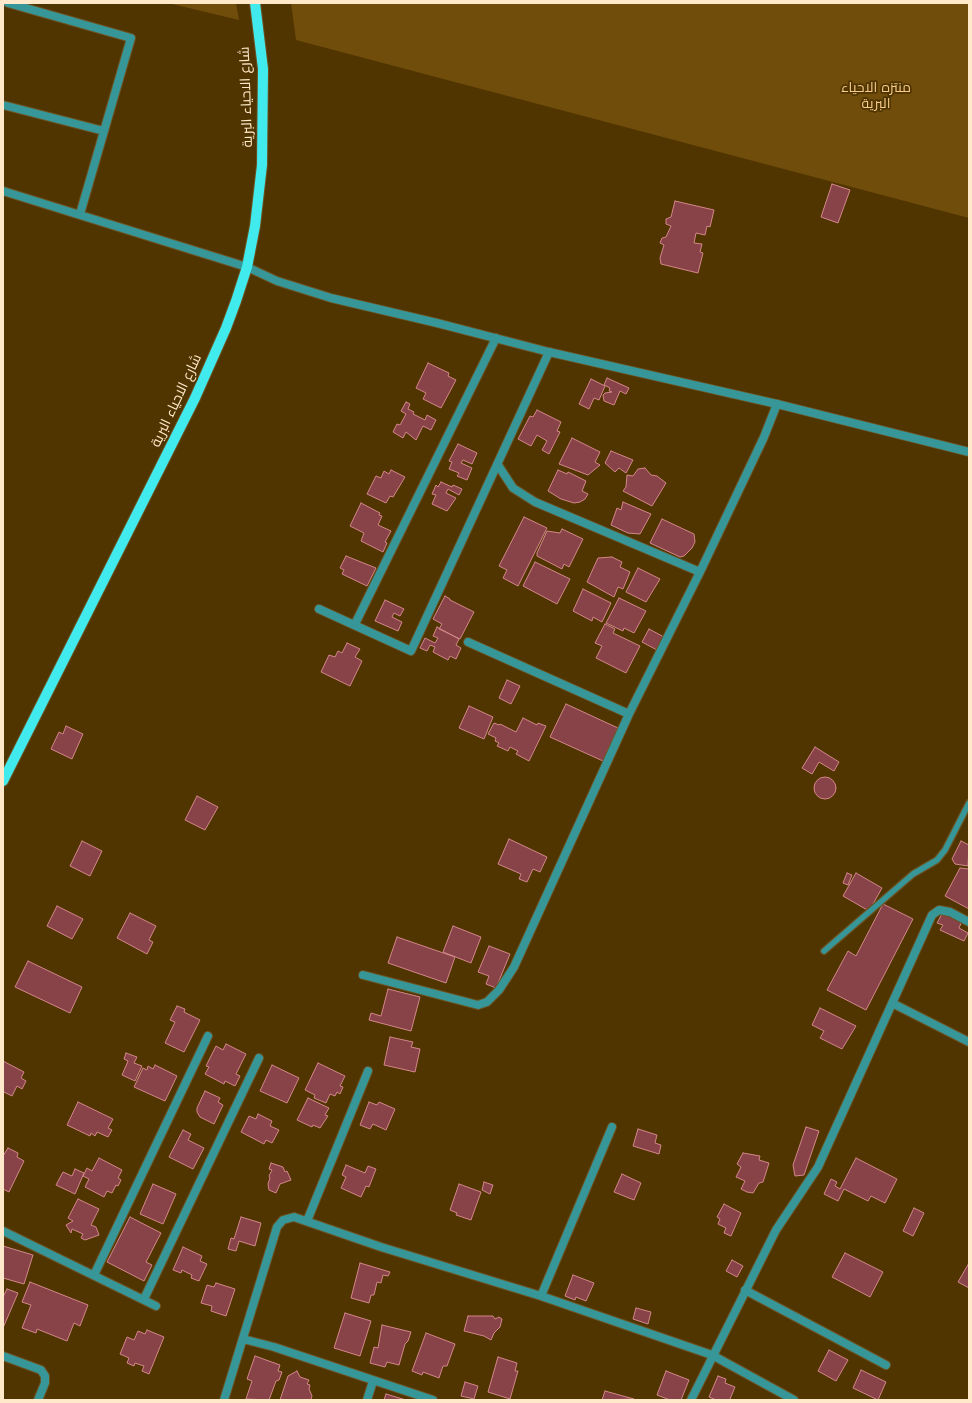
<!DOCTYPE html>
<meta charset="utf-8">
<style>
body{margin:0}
#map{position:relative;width:972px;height:1403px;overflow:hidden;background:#503500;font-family:Jost,sans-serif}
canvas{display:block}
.frame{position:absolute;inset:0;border:4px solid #ffe9ca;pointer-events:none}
</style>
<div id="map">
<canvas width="972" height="1403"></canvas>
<div class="frame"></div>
</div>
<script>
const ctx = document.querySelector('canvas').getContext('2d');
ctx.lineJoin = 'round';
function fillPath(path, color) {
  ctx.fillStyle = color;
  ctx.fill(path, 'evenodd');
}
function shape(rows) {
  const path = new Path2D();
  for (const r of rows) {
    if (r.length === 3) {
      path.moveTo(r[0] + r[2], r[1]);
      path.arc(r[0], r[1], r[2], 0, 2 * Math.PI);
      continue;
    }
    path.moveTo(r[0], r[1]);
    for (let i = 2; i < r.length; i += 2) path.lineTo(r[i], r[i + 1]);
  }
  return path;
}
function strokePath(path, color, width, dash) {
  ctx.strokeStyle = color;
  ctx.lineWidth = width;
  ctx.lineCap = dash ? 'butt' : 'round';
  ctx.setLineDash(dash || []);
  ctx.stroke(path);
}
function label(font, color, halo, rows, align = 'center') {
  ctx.font = font + ' Jost,Cairo,sans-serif';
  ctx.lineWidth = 3.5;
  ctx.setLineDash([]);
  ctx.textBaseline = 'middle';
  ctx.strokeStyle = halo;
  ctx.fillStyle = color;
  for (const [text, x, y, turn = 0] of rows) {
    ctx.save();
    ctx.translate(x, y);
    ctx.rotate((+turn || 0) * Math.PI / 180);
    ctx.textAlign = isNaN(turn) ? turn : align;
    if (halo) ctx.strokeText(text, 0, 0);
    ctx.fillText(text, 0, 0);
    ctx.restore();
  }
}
const green = shape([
 [168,3,236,3,239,20],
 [291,3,969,3,969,218,296,40]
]);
const building = shape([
 [832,184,850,190,838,223,821,217,832,184],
 [675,201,714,210,710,227,707,226,705,235,696,233,694,243,702,244,700,252,703,253,698,273,661,264,660,258,664,245,660,243,662,238,666,237,671,226,666,224,666,219,671,217,675,201],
 [428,363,449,373,448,376,456,380,441,408,423,399,426,393,416,388,428,363],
 [607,378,629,388,626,394,620,391,614,405,604,401,603,395,605,393,612,392,609,391,610,388,604,385,607,378],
 [591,379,605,386,599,400,594,398,589,409,579,404,591,379],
 [406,402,410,404,408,409,414,412,413,414,425,420,427,415,436,420,431,430,423,426,416,440,406,432,403,438,393,432,397,424,400,425,406,414,401,411,406,402],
 [537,410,561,422,557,431,560,432,549,454,542,450,547,441,537,435,531,446,518,439,530,416,533,417,537,410],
 [572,438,600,452,595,462,600,465,588,475,559,464,572,438],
 [458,444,477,453,472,464,463,460,461,463,472,468,467,480,457,476,459,473,449,469,452,462,449,461,458,444],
 [611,451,633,460,626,473,619,468,615,472,605,463,611,451],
 [645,468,651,475,657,476,666,483,652,506,623,491,626,487,627,475,633,476,638,469,645,468],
 [391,470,405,477,393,497,390,496,386,503,367,494,376,476,381,478,384,471,389,474,391,470],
 [558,470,567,474,568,472,586,481,582,491,588,494,585,499,580,502,574,503,561,499,548,491,558,470],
 [441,482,452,487,453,485,462,489,459,495,448,489,446,493,456,498,447,511,432,504,436,495,432,494,436,485,438,487,441,482],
 [623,502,651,514,640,534,628,533,611,525,617,508,621,510,623,502],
 [361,503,380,513,379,515,382,516,378,525,391,531,385,542,387,543,383,552,361,541,364,533,350,526,361,503],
 [524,517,547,528,518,586,503,578,507,570,499,566,524,517],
 [662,519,694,534,695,542,692,548,684,556,680,557,650,543,662,519],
 [562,529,583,539,569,567,564,564,562,569,537,556,537,553,547,531,560,533,562,529],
 [346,556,376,568,367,586,342,574,344,570,340,568,346,556],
 [612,557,622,562,620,567,630,572,623,589,618,587,614,597,587,582,598,558,612,557],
 [535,562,570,579,557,604,523,586,535,562],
 [638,568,660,579,646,602,626,592,638,568],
 [583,589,611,603,602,622,593,617,592,621,573,611,583,589],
 [445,596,450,599,450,600,474,612,460,639,439,629,442,624,433,619,445,596],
 [619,598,646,611,634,633,624,628,623,631,606,623,619,598],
 [385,600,404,609,400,616,394,613,392,617,402,622,398,631,375,621,385,600],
 [605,624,615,629,613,633,640,646,626,673,596,658,602,646,595,643,605,624],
 [437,627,459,639,456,645,461,648,456,659,450,656,448,660,433,652,435,647,430,645,427,651,420,648,425,638,435,643,438,638,433,636,437,627],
 [649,629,664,637,657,650,642,642,649,629],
 [347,643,360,649,355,657,362,661,350,686,321,672,329,655,335,657,338,651,342,653,347,643],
 [507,680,520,686,511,704,499,698,507,680],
 [566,704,618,728,603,761,550,737,566,704],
 [469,706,493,717,484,739,459,728,469,706],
 [523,718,537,725,538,723,546,726,529,761,516,754,518,751,510,747,508,751,497,746,499,743,495,741,496,738,488,734,494,723,499,725,500,724,516,732,523,718],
 [66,726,83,734,72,759,51,749,59,732,63,734,66,726],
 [815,747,839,762,834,771,819,762,812,774,802,768,815,747],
 [825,788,11],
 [197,796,218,807,205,830,185,820,197,796],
 [509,839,547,857,540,872,533,869,527,882,519,879,521,874,498,864,509,839],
 [82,841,102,851,90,876,70,866,82,841],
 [961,841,969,845,968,866,955,864,952,859,961,841],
 [960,868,969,869,969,909,945,896,960,868],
 [847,873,852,875,848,885,843,883,847,873],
 [856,873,882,888,869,911,843,896,856,873],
 [883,904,913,919,866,1010,827,990,848,951,856,956,883,904],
 [57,906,83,919,72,939,47,926,57,906],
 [943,912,962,921,959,928,968,933,964,941,940,930,943,925,937,923,943,912],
 [130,913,156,926,149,940,153,942,147,954,117,938,130,913],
 [453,926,481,937,471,963,443,952,453,926],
 [397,937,455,957,446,983,388,963,397,937],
 [489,946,510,954,496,988,486,984,489,976,478,972,489,946],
 [28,961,82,987,70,1013,15,987,28,961],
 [388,989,420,997,411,1031,369,1020,371,1013,381,1016,388,989],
 [177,1006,185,1009,184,1012,200,1020,184,1052,165,1043,175,1022,170,1020,177,1006],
 [820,1008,856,1026,842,1049,820,1038,824,1031,812,1025,820,1008],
 [390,1037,413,1042,411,1047,420,1049,415,1072,384,1065,390,1037],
 [226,1044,246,1054,236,1074,240,1076,235,1086,225,1081,224,1084,205,1074,209,1067,206,1066,216,1046,223,1050,226,1044],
 [126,1053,137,1057,134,1063,142,1066,135,1081,122,1075,128,1061,124,1059,126,1053],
 [3,1061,24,1072,21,1078,26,1081,22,1089,17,1086,12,1096,4,1092,3,1094,3,1061],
 [318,1063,345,1076,340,1086,343,1087,340,1094,337,1092,335,1096,330,1094,326,1103,314,1098,315,1095,305,1090,318,1063],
 [155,1065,177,1076,165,1101,134,1087,143,1068,147,1070,148,1066,153,1069,155,1065],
 [272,1065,299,1078,287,1103,260,1091,272,1065],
 [205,1091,220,1098,218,1102,223,1105,214,1124,200,1117,197,1112,197,1108,205,1091],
 [308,1098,329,1108,325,1115,328,1116,320,1128,313,1125,312,1127,297,1120,308,1098],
 [78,1102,113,1119,108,1128,112,1130,108,1137,97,1132,95,1136,91,1133,90,1136,67,1125,78,1102],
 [369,1102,377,1105,379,1102,395,1109,386,1130,373,1124,370,1129,360,1125,369,1102],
 [258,1114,272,1121,270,1126,279,1130,272,1143,266,1140,264,1144,241,1132,249,1116,256,1119,258,1114],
 [806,1127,819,1131,804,1175,795,1176,793,1165,806,1127],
 [638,1129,657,1135,655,1143,661,1145,659,1154,633,1146,638,1129],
 [183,1130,191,1134,188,1140,204,1148,193,1169,169,1157,183,1130],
 [8,1148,18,1153,17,1157,24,1161,9,1192,3,1189,3,1156,8,1148],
 [743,1153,760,1156,759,1160,769,1163,763,1182,759,1183,753,1193,747,1192,741,1189,745,1181,736,1177,741,1167,737,1164,743,1153],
 [99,1158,122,1170,118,1178,121,1180,118,1186,116,1185,112,1193,107,1191,104,1197,85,1187,89,1179,83,1176,87,1168,92,1171,99,1158],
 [856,1158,897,1179,885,1203,871,1196,868,1201,844,1189,838,1201,824,1194,831,1179,837,1182,835,1186,840,1189,856,1158],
 [271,1163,283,1167,285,1172,287,1171,291,1180,280,1184,276,1193,269,1190,268,1184,270,1178,269,1176,272,1170,269,1169,271,1163],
 [346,1165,365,1173,368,1166,376,1169,369,1187,366,1186,361,1197,341,1188,346,1177,342,1175,346,1165],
 [75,1169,84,1173,75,1194,56,1185,63,1172,72,1176,75,1169],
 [622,1174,641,1183,634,1200,614,1192,622,1174],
 [484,1182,493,1185,490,1194,482,1190,484,1182],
 [153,1184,176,1194,163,1224,140,1214,153,1184],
 [459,1184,481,1192,471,1220,456,1215,457,1213,450,1210,459,1184],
 [78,1199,99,1209,91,1225,96,1227,99,1235,85,1240,81,1238,83,1234,72,1229,71,1233,66,1225,73,1221,68,1218,78,1199],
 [724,1204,741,1213,731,1236,724,1233,726,1228,718,1224,720,1219,717,1217,724,1204],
 [914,1208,924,1213,913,1236,903,1231,914,1208],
 [130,1217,161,1233,146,1262,152,1265,144,1281,107,1262,130,1217],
 [241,1217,261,1223,255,1246,239,1241,236,1251,228,1249,231,1238,234,1239,241,1217],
 [3,1246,33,1255,24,1284,3,1278,3,1246],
 [183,1247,202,1256,200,1261,207,1264,199,1281,191,1278,192,1275,182,1270,181,1273,173,1270,183,1247],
 [845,1253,883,1272,870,1297,832,1277,845,1253],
 [732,1260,743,1266,737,1277,726,1271,732,1260],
 [360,1263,390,1272,388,1276,383,1275,381,1283,377,1282,374,1295,371,1295,369,1303,351,1298,360,1263],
 [969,1263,969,1288,958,1282,969,1263],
 [573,1275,594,1283,586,1301,576,1297,575,1300,565,1296,573,1275],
 [30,1282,88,1305,80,1326,74,1323,67,1341,37,1329,36,1333,22,1328,31,1305,22,1302,30,1282],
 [216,1283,235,1289,226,1316,211,1311,212,1306,201,1303,207,1285,214,1287,216,1283],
 [7,1289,18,1293,3,1328,3,1297,7,1289],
 [636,1308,651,1312,648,1324,633,1319,636,1308],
 [345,1313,371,1321,360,1356,334,1348,345,1313],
 [468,1316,493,1316,495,1319,499,1317,502,1319,500,1327,494,1333,491,1340,484,1336,464,1331,468,1316],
 [382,1325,411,1332,408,1341,405,1344,399,1365,387,1362,385,1367,370,1363,374,1347,378,1348,382,1325],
 [147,1330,164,1337,149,1374,142,1371,144,1366,135,1363,134,1366,127,1363,129,1358,120,1354,127,1337,134,1340,138,1331,145,1334,147,1330],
 [426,1333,455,1344,447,1366,443,1366,439,1378,423,1372,422,1375,412,1371,426,1333],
 [829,1350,848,1360,836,1381,818,1371,829,1350],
 [255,1356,280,1365,278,1371,282,1372,279,1380,276,1381,269,1400,246,1399,252,1381,247,1379,255,1356],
 [498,1357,517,1363,515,1371,518,1371,510,1399,488,1392,498,1357],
 [861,1370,886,1382,878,1400,853,1388,861,1370],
 [297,1371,300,1377,309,1380,307,1384,310,1385,309,1389,312,1396,311,1400,280,1400,288,1376,297,1371],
 [666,1371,689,1380,681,1400,670,1400,657,1395,666,1371],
 [718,1376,726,1379,725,1383,735,1387,730,1399,732,1400,716,1400,709,1397,718,1376],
 [465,1382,478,1386,474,1399,461,1396,465,1382],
 [605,1391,634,1399,602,1400,605,1391],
 [386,1394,406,1400,384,1400,386,1394]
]);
const service = shape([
 [824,951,913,874,937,860,945,850,969,803]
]);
const minor = shape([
 [8,3,131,38,80,214],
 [3,105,104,131],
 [3,191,247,267],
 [498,465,513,488,535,502,700,572],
 [319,609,411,651,549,352],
 [355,624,496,338],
 [468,642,629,714],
 [363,975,478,1005,487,1002,499,990,514,967,629,714,700,572,764,437,777,404],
 [892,1003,969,1042],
 [307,1221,368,1071],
 [3,1231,156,1306],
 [94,1275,208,1036],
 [745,1290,886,1365],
 [541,1296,612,1127],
 [144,1299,259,1058],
 [243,1339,274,1347,433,1400],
 [3,1356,41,1370,45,1376,45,1383,38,1400],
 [224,1400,277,1227,283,1220,294,1217,381,1247,541,1296,712,1355,794,1400],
 [367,1400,373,1381],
 [691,1400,776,1230,818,1167,932,915,939,910,950,912,969,922]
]);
const tertiary = shape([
 [247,267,277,281,331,298,437,323,549,352,777,404,969,452]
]);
const primary = shape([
 [3,781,195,398,226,328,236,301,247,267,255,226,262,165,263,69,255,3]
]);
const parkNames = [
 ["منتزه الاحياء",876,89],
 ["البرية",876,105]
];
const streetNames = [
 ["شارع الاحياء البرية",247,97,-92],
 ["شارع الاحياء البرية",177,401,-65]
];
fillPath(green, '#704d0a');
fillPath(building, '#884348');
strokePath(building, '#d3878a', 1);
strokePath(service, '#6c5220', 8);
strokePath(minor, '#6c5220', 10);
strokePath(tertiary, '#6c5220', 10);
strokePath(primary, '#6c5220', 12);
strokePath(service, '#369698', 5.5);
strokePath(minor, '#369698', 8);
strokePath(tertiary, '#369698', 8);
strokePath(primary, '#41eaed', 10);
label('14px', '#f8cb88', '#503500', parkNames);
label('14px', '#ffe9ca', '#503500', streetNames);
</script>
